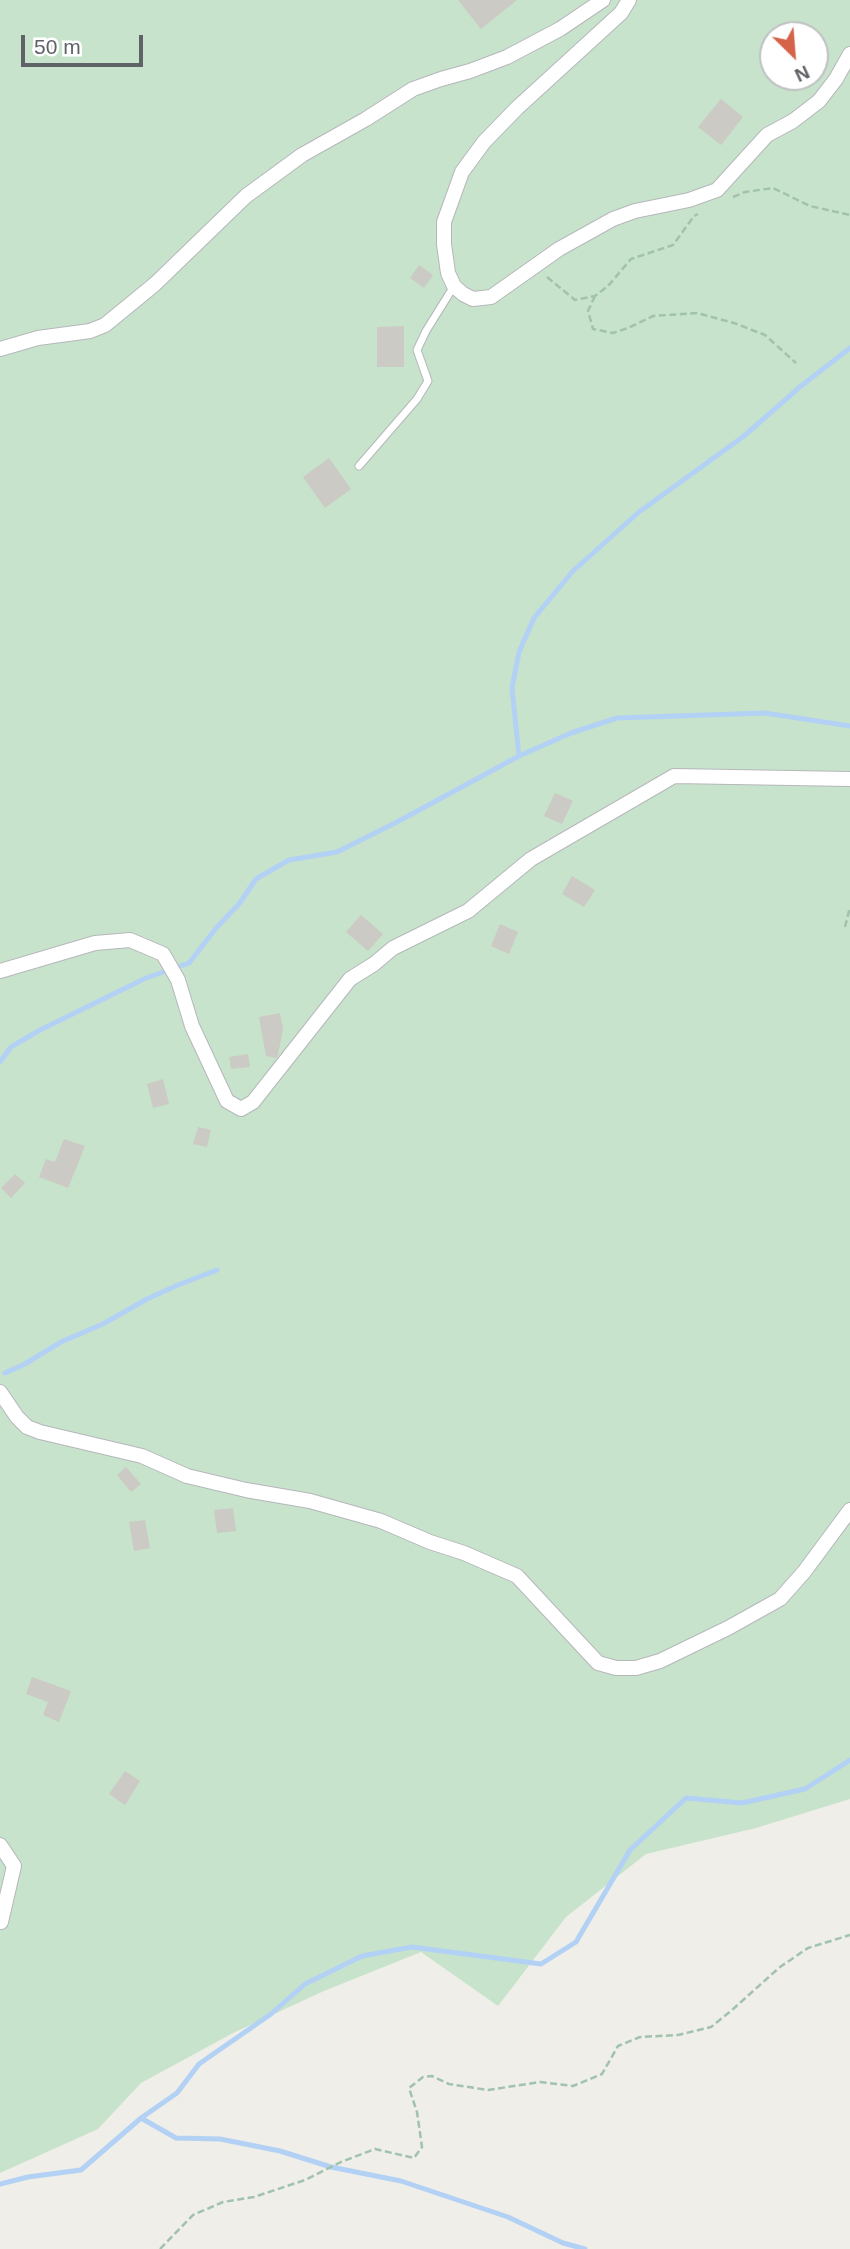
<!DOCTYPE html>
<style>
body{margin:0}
#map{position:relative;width:850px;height:2249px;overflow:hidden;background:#efeee8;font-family:Helvetica,sans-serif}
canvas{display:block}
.north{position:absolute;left:759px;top:21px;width:70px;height:70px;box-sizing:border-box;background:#fff;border:2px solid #bfc0c2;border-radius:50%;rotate:155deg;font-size:19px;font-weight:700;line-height:28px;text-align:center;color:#5f6266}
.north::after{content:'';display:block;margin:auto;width:24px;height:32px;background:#d56349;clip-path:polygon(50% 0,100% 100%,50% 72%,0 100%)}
.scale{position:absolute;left:21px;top:35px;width:122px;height:32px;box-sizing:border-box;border:4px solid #5f6266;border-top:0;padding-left:9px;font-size:21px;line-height:24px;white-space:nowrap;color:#5f6266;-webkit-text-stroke:5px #fff;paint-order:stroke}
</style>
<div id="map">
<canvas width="850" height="2249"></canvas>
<div class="north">N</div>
<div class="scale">50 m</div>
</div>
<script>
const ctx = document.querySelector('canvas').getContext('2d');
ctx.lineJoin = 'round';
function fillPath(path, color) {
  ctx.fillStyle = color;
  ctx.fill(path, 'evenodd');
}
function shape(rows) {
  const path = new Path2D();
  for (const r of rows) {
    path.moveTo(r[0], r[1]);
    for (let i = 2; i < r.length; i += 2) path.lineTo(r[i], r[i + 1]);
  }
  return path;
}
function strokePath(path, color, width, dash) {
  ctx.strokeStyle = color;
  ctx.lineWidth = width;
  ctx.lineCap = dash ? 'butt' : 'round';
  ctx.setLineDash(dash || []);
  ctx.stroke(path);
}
const green = shape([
 [0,0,850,0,850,1799,756,1828,646,1854,566,1917,498,2006,421,1952,324,1991,233,2033,141,2083,98,2129,0,2173],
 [773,35,815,35,815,77,773,77]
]);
const stream = shape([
 [519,756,512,688,519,652,534,618,573,571,639,512,744,436,801,386,850,348],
 [0,1062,11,1047,40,1030,146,978,189,963,217,927,239,904,256,879,289,860,337,852,397,822,519,756,571,733,617,718,765,713,850,726],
 [5,1373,25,1364,61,1342,103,1324,147,1299,178,1285,217,1270],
 [141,2118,176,2138,220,2139,280,2151,331,2167,401,2181,508,2217,563,2243,585,2249],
 [0,2184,28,2177,81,2170,141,2118,177,2093,199,2064,271,2014,305,1984,362,1956,412,1947,541,1964,576,1942,630,1850,686,1798,742,1803,805,1789,850,1760]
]);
const building = shape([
 [458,0,517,0,481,29],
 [721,99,743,117,721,145,698,127],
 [419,265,433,275,424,288,410,278],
 [404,326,404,367,377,367,377,327],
 [329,458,351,489,325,508,303,477],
 [555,793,573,801,562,824,544,816],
 [572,876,595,890,584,907,562,894],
 [361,915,383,934,368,951,346,932],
 [500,924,518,932,509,954,491,946],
 [280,1013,283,1029,278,1055,276,1058,266,1056,259,1017],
 [248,1054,250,1067,231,1069,229,1057],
 [163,1079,169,1104,153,1108,147,1084],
 [198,1127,211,1130,207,1147,193,1144],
 [64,1139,85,1146,68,1188,39,1177,46,1159,55,1162],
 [15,1174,25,1183,11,1198,1,1188],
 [126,1467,141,1484,131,1492,117,1475],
 [233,1508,236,1531,217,1533,214,1510],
 [145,1520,150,1548,134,1551,129,1522],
 [32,1677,71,1691,59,1722,43,1715,48,1702,26,1694],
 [125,1771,140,1781,125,1805,109,1794]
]);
const path = shape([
 [733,197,745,192,773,188,810,206,850,215],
 [547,277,575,300,595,296,608,286,631,259,673,245,694,216,698,214],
 [595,296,588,311,593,329,613,333,628,328,653,316,697,313,734,323,765,335,796,363],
 [845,927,850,907],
 [160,2249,193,2215,223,2202,254,2197,305,2180,341,2162,375,2149,414,2158,422,2147,417,2112,409,2088,423,2077,432,2076,449,2084,488,2090,540,2082,573,2086,602,2074,618,2046,640,2037,678,2035,711,2027,732,2010,780,1967,808,1948,850,1935]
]);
const lane = shape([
 [359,466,417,399,428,381,417,350,426,331,454,286]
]);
const street = shape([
 [629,0,621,13,517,108,484,142,462,172,444,222,444,244,448,273,454,286,463,294,473,299,491,297,559,249,613,219,635,211,689,200,717,190,767,135,793,121,819,101,836,79,850,54],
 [0,349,38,338,90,331,105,325,155,284,246,196,302,155,366,119,413,89,441,79,470,71,507,57,560,29,603,0],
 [0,971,95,943,130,940,163,954,178,980,192,1026,227,1101,241,1109,253,1102,350,979,374,964,393,948,468,911,531,859,674,776,850,779],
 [0,1392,17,1417,27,1427,40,1432,142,1456,187,1476,246,1490,310,1501,381,1521,430,1542,464,1553,517,1576,598,1663,616,1668,636,1668,660,1661,728,1628,780,1599,804,1572,850,1510],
 [0,1845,14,1866,1,1922]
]);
fillPath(green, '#c8e3cb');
strokePath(stream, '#b2d1f5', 5);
fillPath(building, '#cbcac4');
strokePath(lane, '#b5b7bb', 9);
strokePath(street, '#b5b7bb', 16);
strokePath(path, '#a1c2ad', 2.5, [7, 3.5]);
strokePath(lane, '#fff', 7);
strokePath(street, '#fff', 14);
</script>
